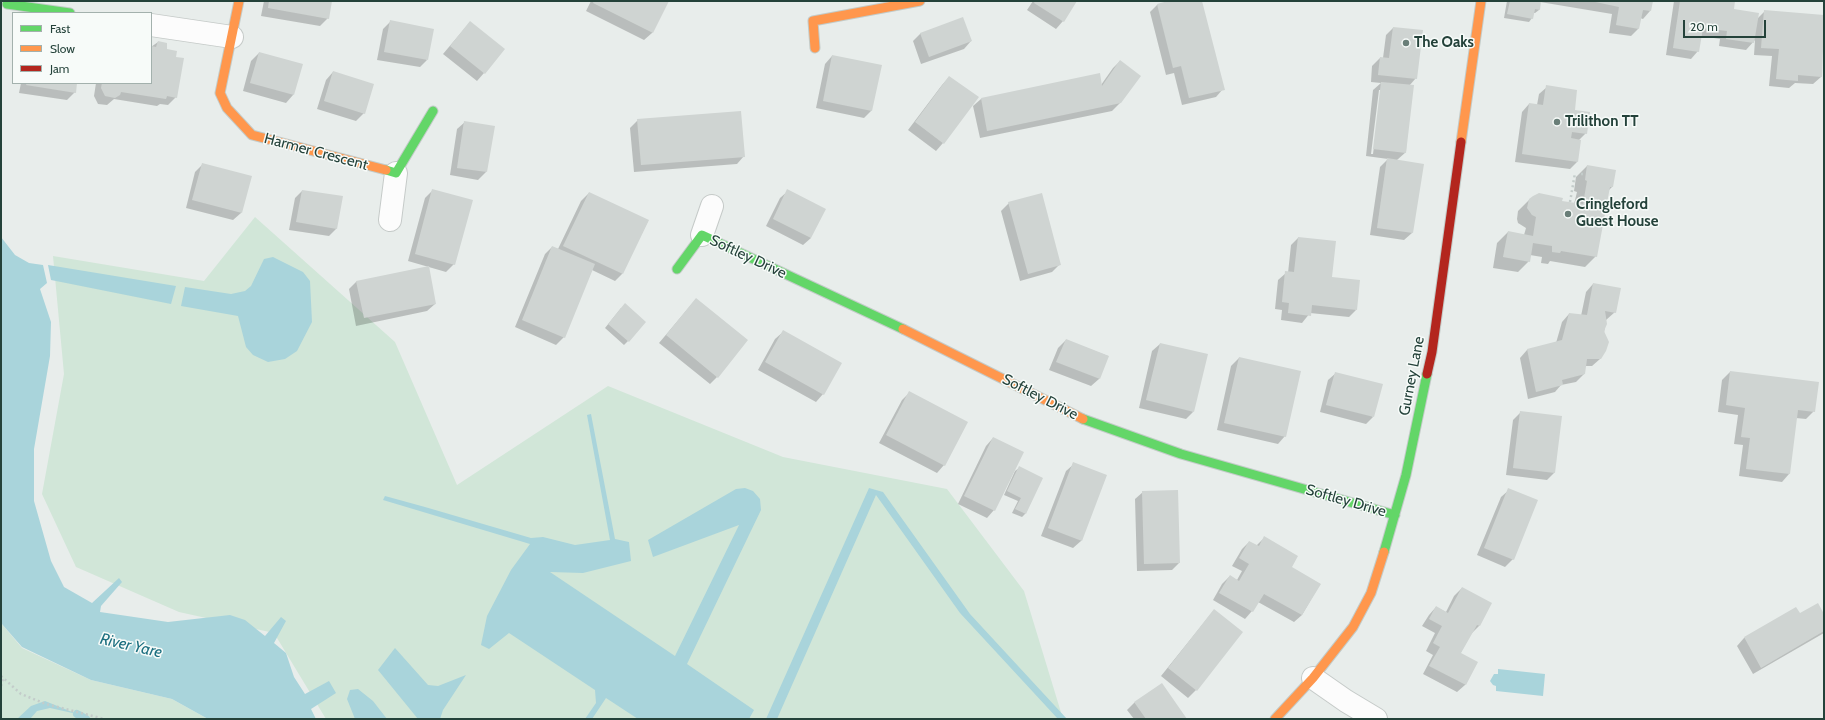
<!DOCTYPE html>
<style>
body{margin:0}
#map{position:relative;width:1825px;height:720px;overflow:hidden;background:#e8edeb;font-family:Cabin,sans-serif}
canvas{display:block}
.frame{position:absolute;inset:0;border:2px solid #24423a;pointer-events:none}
.legend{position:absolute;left:12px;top:12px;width:140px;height:72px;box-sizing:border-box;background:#f7fbf9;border:1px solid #a3b1ad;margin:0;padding:5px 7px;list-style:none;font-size:12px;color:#24423a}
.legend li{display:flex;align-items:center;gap:8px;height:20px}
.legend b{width:20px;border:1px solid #a3b1ad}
.scale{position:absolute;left:1683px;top:20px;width:83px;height:18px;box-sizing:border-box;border:2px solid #24423a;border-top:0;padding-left:5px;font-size:12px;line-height:14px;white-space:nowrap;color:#24423a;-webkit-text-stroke:3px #f7fbf9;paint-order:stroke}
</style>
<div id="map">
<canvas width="1825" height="720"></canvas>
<div class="frame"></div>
<ul class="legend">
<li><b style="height:5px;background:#63d668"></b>Fast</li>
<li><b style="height:5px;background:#ff974d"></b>Slow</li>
<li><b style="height:5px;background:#b3261e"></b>Jam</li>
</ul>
<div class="scale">20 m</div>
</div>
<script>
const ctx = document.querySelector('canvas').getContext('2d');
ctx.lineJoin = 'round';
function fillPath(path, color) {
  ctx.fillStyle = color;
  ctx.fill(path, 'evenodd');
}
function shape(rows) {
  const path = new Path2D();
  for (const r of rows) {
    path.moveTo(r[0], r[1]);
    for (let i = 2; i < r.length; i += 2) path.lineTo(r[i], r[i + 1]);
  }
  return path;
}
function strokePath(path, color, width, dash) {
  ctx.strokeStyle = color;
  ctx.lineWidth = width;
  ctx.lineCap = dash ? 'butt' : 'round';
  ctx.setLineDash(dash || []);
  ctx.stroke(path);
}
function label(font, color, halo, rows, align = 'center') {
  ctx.font = font + ' Cabin,sans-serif';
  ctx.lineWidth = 3;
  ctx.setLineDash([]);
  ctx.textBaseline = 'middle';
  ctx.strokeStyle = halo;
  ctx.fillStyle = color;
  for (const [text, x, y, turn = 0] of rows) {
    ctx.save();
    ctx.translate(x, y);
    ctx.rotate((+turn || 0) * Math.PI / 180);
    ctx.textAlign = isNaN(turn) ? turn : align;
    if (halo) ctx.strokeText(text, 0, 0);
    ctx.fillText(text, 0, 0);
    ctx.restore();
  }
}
const green = shape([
 [255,217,395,342,457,485,608,386,783,457,947,489,1024,591,1063,719,326,719,274,633,179,612,76,567,42,494,64,374,53,256,204,281],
 [1,623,22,648,91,680,172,699,208,719,1,719]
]);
const water = shape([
 [1,237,15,255,29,263,43,265,47,283,40,289,51,322,50,356,34,449,34,501,51,561,64,587,92,603,119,578,122,582,101,606,100,612,168,622,230,615,245,620,265,636,281,617,286,621,274,643,286,653,294,677,305,694,329,681,336,693,311,709,316,719,208,719,172,699,91,680,22,647,1,623],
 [273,257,303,272,310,281,312,322,297,351,285,359,268,362,253,355,246,347,238,316,181,306,185,287,231,294,245,291,251,286,264,259],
 [48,265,176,286,171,304,51,280],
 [591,414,615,539,629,542,631,561,583,573,550,572,675,656,739,525,653,557,648,540,736,489,745,488,753,491,760,499,761,510,687,664,754,710,749,719,638,719,606,698,592,719,585,719,596,703,595,690,509,633,489,649,481,645,487,616,511,570,530,544,383,500,385,496,425,507,531,538,543,537,575,545,610,540,587,415],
 [869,488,883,492,970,614,1067,719,1058,719,960,613,876,495,777,719,766,719],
 [395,648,428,685,438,686,466,675,443,710,440,719,418,719,378,670],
 [1498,669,1545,674,1543,696,1496,691,1496,686,1493,685,1490,681,1494,674,1498,674],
 [358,689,373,701,387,719,355,719,347,699,350,690],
 [45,701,77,714,50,708,37,711,30,719,17,719,31,706]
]);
const shadow = shape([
 [264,1,331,1,328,18,320,26,261,16],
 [591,1,668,1,652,33,644,40,586,11],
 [1033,1,1076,1,1063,21,1056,29,1027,10],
 [1172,1,1201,1,1223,89,1216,97,1182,105,1174,73,1166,75,1150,12,1157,5],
 [1507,1,1652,1,1650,11,1643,19,1640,18,1638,29,1631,36,1609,33,1612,14,1540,2,1539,10,1535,13,1533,13,1532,18,1529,22,1504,18],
 [1674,1,1734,1,1733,10,1757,19,1765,11,1824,16,1821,77,1813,84,1795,83,1789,88,1769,86,1772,56,1754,55,1755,40,1746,50,1719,46,1720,39,1701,36,1698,51,1691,59,1666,55],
 [390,22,427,60,420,67,377,60,383,29],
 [470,22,484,73,477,81,443,54],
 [1393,28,1416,78,1409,86,1406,152,1397,160,1412,233,1404,240,1370,235,1380,167,1388,159,1366,156,1373,90,1381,83,1371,82,1372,66,1380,58,1383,58,1386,35],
 [1379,90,1381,90,1373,154,1371,154],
 [921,33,971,41,964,49,921,64,913,41],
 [158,42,165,50,176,97,168,105,160,104,157,106,114,99,107,105,98,104,94,96,96,83,151,83,151,47],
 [259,53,301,65,293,95,286,103,243,91,251,61],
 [832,56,872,110,864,118,816,108,825,64],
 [1120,61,1120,103,1112,111,980,138,973,106,981,99,1099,74,1101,85,1113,68],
 [333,72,364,113,356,121,317,109,326,80],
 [949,77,943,143,936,151,908,130,942,85],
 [21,83,76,83,75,92,67,100,19,93],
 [1547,87,1574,111,1586,133,1579,140,1577,162,1570,169,1515,162,1522,112,1529,104,1537,105,1539,94],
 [638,120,744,156,737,164,634,172,630,128],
 [465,122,494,127,486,172,478,180,450,175,457,129],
 [203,164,250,177,241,213,233,220,186,208,195,172],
 [1587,166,1612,187,1608,191,1596,256,1585,267,1550,261,1548,264,1541,263,1542,257,1530,255,1529,261,1518,272,1493,268,1497,243,1508,232,1524,235,1526,228,1518,223,1517,219,1518,211,1529,200,1574,204,1577,192,1574,191,1576,177],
 [433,190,454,264,446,272,408,261,425,198],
 [302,191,337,228,329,236,289,230,295,198],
 [788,191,811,238,803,245,766,226,780,198],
 [589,193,648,221,622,274,615,281,592,270,564,337,556,345,515,327,545,254,552,247,558,249,581,201],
 [1009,203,1059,265,1052,272,1020,281,1001,211],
 [1298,238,1356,310,1349,317,1310,313,1302,323,1281,320,1282,310,1275,309,1278,280,1286,273,1288,273,1291,245],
 [357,281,435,304,427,311,356,326,349,289],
 [1593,284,1615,312,1606,320,1600,359,1592,366,1585,366,1584,374,1576,382,1561,385,1555,392,1528,399,1520,358,1527,350,1556,343,1562,322,1569,314,1581,316,1586,292],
 [696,299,717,377,710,384,659,343],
 [621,308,628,341,624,345,605,328],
 [783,332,823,394,816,402,758,370,775,339],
 [1066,340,1108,356,1099,379,1091,386,1049,370,1058,348],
 [1160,344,1193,412,1186,419,1139,408,1152,351],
 [1239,358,1285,436,1278,444,1217,430,1231,366],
 [1730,372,1814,411,1806,419,1796,418,1789,474,1782,482,1739,476,1743,445,1734,444,1738,415,1718,412,1722,380],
 [1336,373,1373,417,1366,424,1320,412,1328,380],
 [909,393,944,465,937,473,879,443,902,400],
 [1521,412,1555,472,1547,480,1506,475,1513,420],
 [993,438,994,510,987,518,958,504,986,446],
 [1074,464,1106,476,1081,541,1073,548,1041,536,1066,471],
 [1019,468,1042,478,1025,514,1022,517,1012,513,1018,501,1004,495,1015,471],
 [1509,490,1513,559,1505,567,1477,555,1501,497],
 [1143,492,1179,563,1172,570,1137,571,1135,499],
 [1264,538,1290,567,1320,584,1302,615,1294,622,1258,602,1252,611,1245,619,1213,600,1222,584,1230,576,1237,580,1242,571,1232,566,1242,549,1249,542,1256,546],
 [1462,588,1490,604,1479,626,1471,634,1460,654,1477,663,1465,685,1457,692,1423,674,1433,655,1426,651,1435,633,1422,626,1429,615,1436,607,1446,612,1454,596],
 [1796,609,1799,615,1824,616,1824,633,1753,674,1737,646,1744,638],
 [1214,610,1196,690,1188,698,1161,676],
 [1135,702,1186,719,1134,719,1127,710]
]);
const stream = shape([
 [77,714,86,719]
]);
const building = shape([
 [269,1,332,1,329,19,268,8],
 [594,1,669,1,653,33,593,3],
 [1035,1,1077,1,1064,22,1034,3],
 [1168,1,1202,1,1225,90,1189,98,1181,66,1173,68,1157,4],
 [1510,1,1541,1,1540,10,1535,9,1533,19,1507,14],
 [1591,1,1653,1,1651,11,1643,10,1639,29,1616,25,1619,7],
 [1680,1,1735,1,1734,9,1759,13,1754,43,1726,39,1727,31,1703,28,1699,52,1673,48],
 [1764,10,1824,15,1822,77,1798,75,1798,81,1776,79,1779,49,1761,48],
 [963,17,972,41,929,57,920,33],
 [390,20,434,29,428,60,384,52],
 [470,21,505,49,485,74,450,46],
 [1393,27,1423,30,1417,79,1378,75,1380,57,1389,58],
 [158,41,167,43,167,49,177,51,176,57,184,58,177,98,167,96,166,99,121,92,120,95,115,98,105,96,101,88,102,83,151,83,151,46,156,47],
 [259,52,303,64,294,95,250,83],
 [832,55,882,65,872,111,823,101],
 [1120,60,1141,76,1121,103,987,131,981,98,1100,73,1102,86],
 [333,71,374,84,365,114,324,101],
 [949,76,979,97,944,144,915,122],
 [1381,82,1414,85,1406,153,1373,149],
 [27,83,77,83,76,93,26,85],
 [1546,85,1577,90,1575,110,1590,112,1587,134,1572,132,1571,138,1581,140,1578,162,1522,154,1529,103,1543,105],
 [741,111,745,157,641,165,637,119],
 [464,121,495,126,487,172,457,168],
 [1387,158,1424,164,1413,233,1377,228],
 [202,163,252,176,242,213,192,200],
 [1587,165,1616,170,1613,187,1610,187,1597,257,1561,251,1560,253,1552,252,1552,246,1533,243,1530,262,1503,257,1508,231,1533,236,1536,217,1532,215,1527,208,1529,199,1533,196,1539,193,1563,198,1562,201,1583,204,1587,181,1585,180],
 [432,189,473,200,455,265,415,254],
 [787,189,826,209,811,238,773,219],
 [302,190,343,196,337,229,296,222],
 [589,192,649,220,623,274,563,246],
 [1042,193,1061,265,1028,274,1008,202],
 [1298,237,1336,241,1332,277,1360,280,1357,310,1312,305,1311,316,1288,313,1289,303,1282,302,1285,271,1294,272],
 [552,246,595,264,565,338,522,320],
 [429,266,436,304,364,318,356,281],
 [1593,283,1621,288,1616,313,1605,311,1607,324,1604,331,1609,342,1606,351,1601,359,1587,359,1585,374,1562,380,1563,385,1536,392,1527,349,1562,340,1569,313,1587,315],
 [696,298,748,340,718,378,666,335],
 [625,303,646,322,629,342,608,324],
 [783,330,842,363,824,395,765,362],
 [1066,339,1109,356,1100,379,1056,362],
 [1160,343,1208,354,1194,412,1146,400],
 [1239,357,1301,371,1286,437,1224,423],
 [1730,371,1819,382,1815,412,1798,410,1790,474,1746,469,1750,438,1741,437,1745,408,1726,405],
 [1335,372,1383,384,1374,417,1326,405],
 [909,391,968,422,945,466,886,435],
 [1520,411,1562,416,1555,473,1513,468],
 [993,437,1024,452,995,511,964,496],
 [1073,462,1107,475,1082,541,1048,528],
 [1019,466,1043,478,1026,514,1015,509,1021,498,1007,491],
 [1508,488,1538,500,1514,560,1484,548],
 [1178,490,1180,563,1144,564,1142,491],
 [1264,536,1298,556,1292,567,1321,584,1302,615,1264,594,1253,612,1219,593,1230,575,1239,581,1249,564,1239,558,1249,541,1259,546],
 [1462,587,1492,603,1480,626,1477,625,1461,653,1478,662,1466,685,1429,666,1440,647,1433,643,1442,626,1429,619,1436,606,1448,613],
 [1818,603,1824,614,1824,631,1761,668,1744,637,1796,607,1800,613],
 [1214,609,1243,632,1197,691,1168,668],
 [1162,683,1187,719,1146,719,1134,702]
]);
const path = shape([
 [1581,174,1586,174],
 [1570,202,1575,173],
 [1,676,21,694,46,704,104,719],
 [1,686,3,679]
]);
const street = shape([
 [151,25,232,37],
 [390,220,396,173],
 [702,235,712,206],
 [1313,678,1346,701,1376,719]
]);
const fast = shape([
 [7,4,70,13],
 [386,170,396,173,433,111],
 [677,269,702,235,903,329],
 [1083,419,1181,454,1395,515],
 [1384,552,1406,475,1427,374]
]);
const slow = shape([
 [239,1,220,93,227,108,252,135,386,170],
 [815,48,813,21,920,1],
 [1461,142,1481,1],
 [903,329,1083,419],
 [1275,719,1313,678,1353,627,1371,593,1384,552]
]);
const jam = shape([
 [1427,374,1432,352,1461,142]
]);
const markers = [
 [1406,43,4,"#697e78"],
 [1557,122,4,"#697e78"],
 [1568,214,4,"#697e78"]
];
const poiNames = [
 ["The Oaks",1414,43],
 ["Trilithon TT",1565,122],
 ["Cringleford",1576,205],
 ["Guest House",1576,222]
];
const streetNames = [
 ["Harmer Crescent",316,152,15],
 ["Softley Drive",748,257,25],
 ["Gurney Lane",1412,376,-79],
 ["Softley Drive",1040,397,27],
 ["Softley Drive",1346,501,16]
];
const waterNames = [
 ["River Yare",131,646,13]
];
fillPath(green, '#d1e6d8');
fillPath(water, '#a9d4db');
fillPath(shadow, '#0003');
strokePath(stream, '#a9d4db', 8);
fillPath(building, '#cfd4d2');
strokePath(street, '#c5cac8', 24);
strokePath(fast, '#c3cbc8', 11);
strokePath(slow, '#c3cbc8', 11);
strokePath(jam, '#c3cbc8', 11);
strokePath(path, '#c3ccca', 2.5, [2, 3]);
strokePath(street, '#fcfcfc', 22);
strokePath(fast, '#63d668', 9);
strokePath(slow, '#ff974d', 9);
strokePath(jam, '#b3261e', 9);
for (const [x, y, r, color] of markers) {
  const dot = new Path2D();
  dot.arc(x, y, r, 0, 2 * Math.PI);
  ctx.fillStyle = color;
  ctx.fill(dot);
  strokePath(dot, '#f7fbf9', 1.5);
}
label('bold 15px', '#24423a', '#f7fbf9', poiNames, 'left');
label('15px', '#24423a', '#f7fbf9', streetNames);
label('italic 16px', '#1c6f80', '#f7fbf9', waterNames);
</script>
